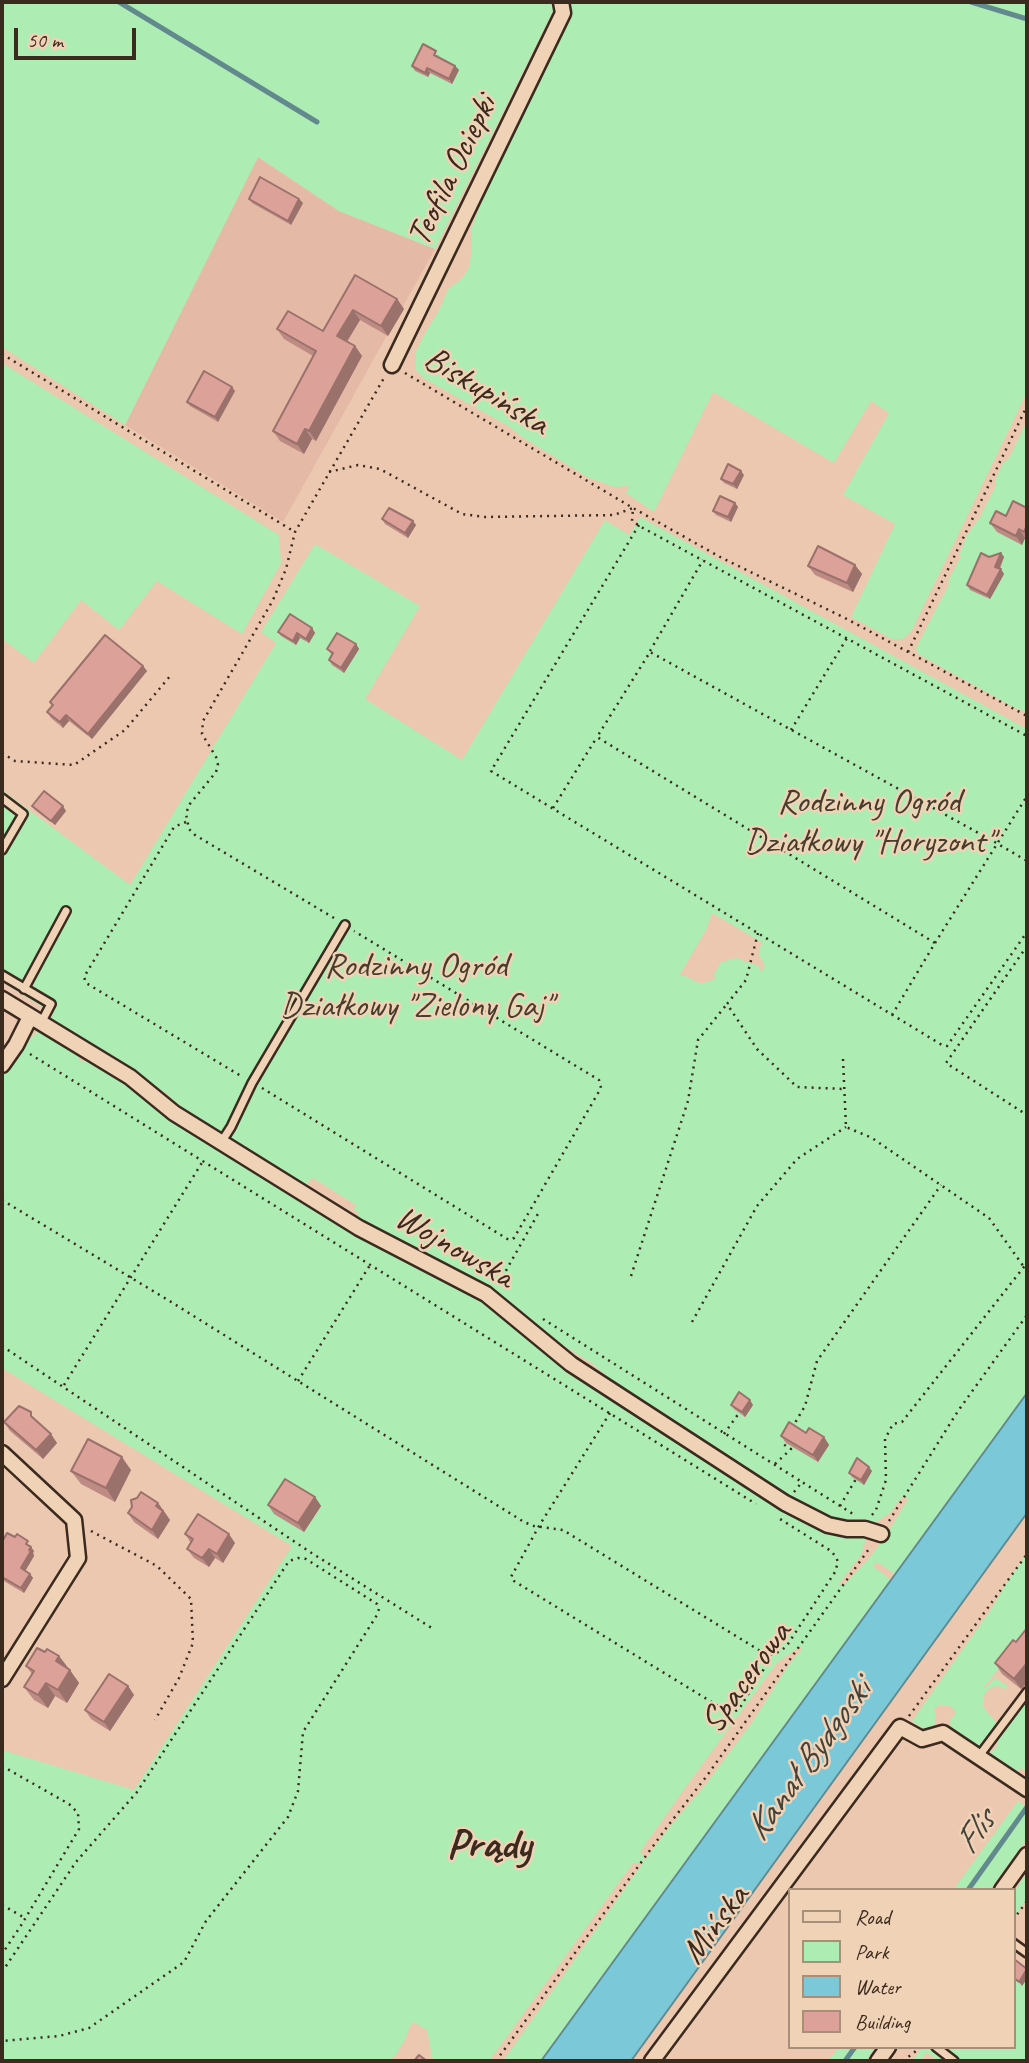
<!DOCTYPE html>
<html>
<head>
<meta charset="utf-8">
<style>
	body { margin:0 }
	#map { position:relative; width:1029px; height:2063px; overflow:hidden; background:#ecc8b0; font-family:Caveat,sans-serif }
	canvas { display:block }
	.frame { position:absolute; inset:0; border:4px solid #3b2a1e; pointer-events:none }
	.legend { position:absolute; left:788px; top:1888px; width:228px; height:161px; box-sizing:border-box; background:#f0d2b6; border:2px solid #a88f79; margin:0; padding:9px 12px; list-style:none; font-size:21px; color:#3b2a1e }
	.legend li { display:flex; align-items:center; gap:14px; height:35px }
	.legend b { width:35px; border:2px solid #a88f79 }
	.scale { position:absolute; left:14px; top:28px; width:122px; height:32px; box-sizing:border-box; border:4px solid #3b2a1e; border-top:0; padding-left:9px; font-size:21px; line-height:24px; white-space:nowrap; color:#3b2a1e; -webkit-text-stroke:5px #f0d2b6; paint-order:stroke }
</style>
</head>
<body>
<div id="map">
<canvas width="1029" height="2063"></canvas>
<div class="frame"></div>
<ul class="legend">
<li><b style="height:9px;background:#f0d2b6"></b>Road</li>
<li><b style="height:19px;background:#adecb3"></b>Park</li>
<li><b style="height:19px;background:#7bc9d8"></b>Water</li>
<li><b style="height:19px;background:#dca299"></b>Building</li>
</ul>
<div class="scale">50 m</div>
</div>
<script>
const ctx = document.querySelector('canvas').getContext('2d');
ctx.lineJoin = 'round';
function fill(path, color) {
  ctx.fillStyle = color;
  ctx.fill(path, 'evenodd');
}
function poly(rows) {
  const path = new Path2D();
  for (const r of rows) {
    path.moveTo(r[0], r[1]);
    for (let i = 2; i < r.length; i += 2) path.lineTo(r[i], r[i + 1]);
  }
  return path;
}
function strokePath(path, color, width, dash) {
  ctx.strokeStyle = color;
  ctx.lineWidth = width;
  ctx.lineCap = dash ? 'butt' : 'round';
  ctx.setLineDash(dash || []);
  ctx.stroke(path);
}
function label(font, color, halo, rows, align = 'center') {
  ctx.font = font + ' Caveat,sans-serif';
  ctx.lineWidth = 5;
  ctx.setLineDash([]);
  ctx.textBaseline = 'middle';
  ctx.strokeStyle = halo;
  ctx.fillStyle = color;
  for (const [text, x, y, turn = 0] of rows) {
    ctx.save();
    ctx.translate(x, y);
    ctx.rotate((+turn || 0) * Math.PI / 180);
    ctx.textAlign = isNaN(turn) ? turn : align;
    if (halo) ctx.strokeText(text, 0, 0);
    ctx.fillText(text, 0, 0);
    ctx.restore();
  }
}
const built = poly([
	[258,157,339,211,435,249,283,522,125,425]
]);
const green = poly([
	[2,2,550,2,554,9,435,249,339,211,258,157,125,425,2,347],
	[567,2,1027,2,1027,392,911,632,902,639,892,639,851,617,895,524,843,495,889,413,871,401,834,463,713,392,654,512,626,493,629,486,615,487,589,478,522,437,510,427,425,379,416,370,416,351,424,335,440,308,448,289,460,280,468,270,472,251,472,227,488,184,562,36,569,12],
	[2,363,279,535,281,563,242,634,157,581,119,630,81,600,34,663,2,639],
	[1027,421,1027,712,1013,707,918,654,916,648,949,584,948,581,961,556,959,555,967,535,980,517,996,485,995,480,1003,463,1009,458],
	[640,517,1027,729,1027,1393,895,1574,877,1562,873,1566,891,1580,541,2061,503,2061,643,1863,633,1863,489,2061,437,2061,432,2057,427,2030,413,2022,409,2028,406,2038,395,2056,388,2061,2,2061,2,1750,134,1790,292,1546,2,1368,2,1075,16,1053,37,1032,47,1032,61,1040,72,1049,81,1061,97,1063,130,1080,151,1106,264,1175,278,1181,308,1198,315,1198,323,1203,330,1212,330,1215,387,1249,456,1281,500,1309,577,1373,592,1384,619,1397,773,1499,832,1531,847,1534,860,1533,866,1539,861,1555,838,1585,846,1583,870,1557,885,1537,908,1499,905,1496,900,1499,891,1512,878,1521,859,1526,849,1526,831,1522,807,1510,634,1400,593,1364,537,1329,528,1320,499,1299,496,1293,491,1290,486,1290,456,1274,444,1271,438,1265,427,1262,424,1264,418,1262,415,1254,359,1223,358,1213,353,1209,356,1205,313,1178,307,1182,309,1188,239,1149,219,1133,193,1118,166,1093,140,1078,123,1063,115,1063,113,1057,104,1056,75,1034,45,1020,52,1013,2,982,2,790,130,885,276,643,261,632,315,544,420,606,365,699,462,760,605,520,629,535],
	[712,913,763,943,760,947,759,955,765,966,761,972,759,966,736,958,721,962,714,974,715,979,701,984,685,976,679,976,706,930],
	[800,1646,802,1649,788,1666,753,1721,706,1784,668,1829,644,1861,644,1856,640,1852,685,1788,777,1663],
	[1027,1554,1027,1656,1016,1647,984,1687,985,1688,995,1678,1008,1686,1005,1689,999,1686,993,1687,987,1690,984,1696,984,1708,998,1725,978,1750,951,1732,950,1721,956,1712,950,1706,944,1706,941,1704,934,1709,936,1716,935,1724,926,1731,912,1721,992,1608,1007,1582],
	[1027,1701,1027,1772,1021,1768,1015,1773,994,1759,991,1752,998,1745,996,1741],
	[1018,1801,1027,1807,1027,1839,990,1890,953,1890],
	[1027,1873,1027,1899,1013,1919,1013,1893],
	[1027,1979,1027,2061,938,2061,927,2052,920,2061,912,2061,923,2047,1013,2047,1013,1980],
	[839,2047,876,2047,866,2061,828,2061]
]);
const water = poly([
	[1027,1393,1027,1513,631,2061,541,2061,1027,1393]
]);
const stream = poly([
	[119,2,317,122],
	[971,2,1027,19],
	[968,1890,1027,1807],
	[845,2061,855,2047]
]);
const path = poly([
	[2,354,295,532],
	[405,373,633,508,722,558,845,618,1027,716],
	[329,472,358,465,380,469,462,514,485,517,614,515,633,508,632,521,643,528,1027,736],
	[639,525,491,771,942,1045,947,1046,1027,932],
	[650,651,703,560],
	[908,652,1027,406],
	[791,730,847,638],
	[2,753,15,761,74,765,125,730,171,675],
	[553,808,597,737],
	[186,822,174,827,84,977,86,983,241,1076],
	[334,918,195,835,189,829,186,814,189,805,216,772,218,765,216,757,202,734,203,721,273,600,286,569,295,532,384,378],
	[758,933,746,980,727,1004,757,1049,797,1087,844,1089],
	[935,943,1027,796],
	[1027,946,946,1063,1027,1115],
	[892,1015,935,943,597,737,650,652,993,841,1027,861],
	[30,1054,756,1504],
	[843,1059,846,1127,872,1138,989,1218,1024,1267],
	[262,1088,509,1240,514,1238,601,1088,599,1080,354,931],
	[2,1200,168,1300,524,1522,534,1526,563,1530,767,1655,775,1654,786,1647,835,1572,838,1562,836,1557,831,1551,780,1519],
	[631,1276,688,1101,698,1040,727,1004],
	[499,1283,539,1212],
	[543,1319,802,1482],
	[692,1322,757,1206,797,1159,846,1127],
	[2,1346,310,1552,435,1630],
	[298,1381,370,1265],
	[64,1385,203,1161],
	[610,1413,539,1526,511,1577,514,1581,728,1712,734,1712,739,1709,767,1664,767,1655],
	[792,1428,805,1406,817,1361,941,1185],
	[724,1434,739,1413],
	[775,1464,791,1449,783,1444,786,1440],
	[794,1492,802,1482,853,1514],
	[840,1506,856,1479],
	[872,1515,876,1510,886,1480,885,1439,893,1424,902,1422,1027,1263],
	[889,1521,958,1411,1027,1315],
	[91,1531,157,1566,191,1599,193,1643,179,1678,155,1720],
	[909,1716,1027,1554],
	[2,1766,69,1804,78,1813,79,1829,20,1927,2,1954],
	[2,1905,25,1918],
	[1013,1920,1027,1901],
	[2,1972,76,1862,137,1792,289,1561,298,1558,306,1559,377,1604,379,1609,377,1615,303,1732,298,1791,288,1817,206,1921,184,1962,89,2028,59,2036,2,2041],
	[496,2061,667,1827,706,1777,871,1546],
	[903,2061,921,2047]
]);
const lane = poly([
	[2,798,23,814,2,850],
	[2,975,51,1004,41,1023],
	[24,989,66,911],
	[222,1141,231,1127,252,1083,345,925],
	[979,1756,1027,1692],
	[1013,1943,1027,1953],
	[936,2047,954,2061]
]);
const street = poly([
	[392,365,563,13,561,2],
	[2,999,130,1077,174,1113,359,1228,486,1294,571,1364,785,1503,828,1525,847,1529,865,1529,881,1534],
	[2,1065,16,1045,30,1017],
	[2,1453,74,1520,78,1558,2,1679],
	[1002,1890,1027,1855],
	[652,2061,900,1727,922,1739,943,1733,1027,1789],
	[878,2061,888,2047]
]);
const wall = poly([
	[439,55,438,57,455,66,459,70,452,84,430,73,428,77,415,71,412,66],
	[249,199,299,199,303,203,291,225,252,203],
	[355,275,397,299,404,309,388,336,360,320,347,342,355,346,362,356,316,441,312,439,304,454,280,441,273,431,313,356,284,339,277,329,323,331],
	[235,391,218,422,190,406,187,402],
	[744,475,737,489,724,483,721,479],
	[735,503,738,507,731,522,716,515,713,511],
	[1027,508,1027,539,1025,538,1022,545,997,532,990,523],
	[382,519,416,525,408,538,385,524],
	[1001,553,1004,557,1000,569,1004,574,990,599,970,590,967,585,989,557],
	[855,565,862,574,853,592,815,575,808,566],
	[312,628,315,633,309,643,300,638,296,645,281,636,278,632],
	[356,644,359,649,344,673,332,665,329,660,332,655,327,649],
	[143,666,147,671,92,739,69,721,63,728,51,718,47,712,52,706,50,702],
	[32,806,66,811,55,825,35,810],
	[731,1405,753,1405,745,1417,734,1409],
	[37,1421,57,1443,43,1459,10,1431,4,1422],
	[806,1433,824,1437,829,1445,818,1462,786,1443,781,1436],
	[131,1470,115,1502,81,1484,71,1471],
	[872,1471,864,1485,852,1477,849,1473],
	[315,1497,321,1506,304,1532,274,1514,268,1505],
	[158,1503,170,1520,158,1539,134,1522,128,1513],
	[185,1534,235,1543,223,1563,215,1558,209,1567,194,1558,187,1549,191,1543],
	[2,1542,31,1545,30,1547,34,1551,33,1553,34,1556,25,1571,30,1574,33,1578,24,1593,2,1580],
	[1027,1628,1027,1683,1021,1689,1002,1674,995,1663,1016,1642],
	[45,1652,59,1656,79,1683,67,1703,55,1696,48,1708,34,1700,24,1687,32,1674,26,1666],
	[128,1686,134,1695,110,1731,91,1719,85,1710]
]);
const shadedWall = poly([
	[455,66,459,70,452,84,449,79],
	[427,68,430,73,428,77,425,73],
	[299,199,303,203,291,225,288,221],
	[397,299,404,309,388,336,381,326],
	[353,310,360,320,344,346,337,336],
	[355,346,362,356,316,441,309,431],
	[232,387,235,391,218,422,215,417],
	[305,429,312,439,304,454,297,444],
	[741,471,744,475,737,489,733,484],
	[735,503,738,507,731,522,728,517],
	[413,521,416,525,408,538,405,533],
	[1027,525,1027,537,1024,532],
	[1019,529,1025,538,1022,545,1016,536],
	[1001,553,1004,557,998,571,995,567],
	[855,565,862,574,853,592,847,583],
	[1001,569,1004,574,990,599,987,595],
	[312,628,315,633,309,643,306,639],
	[297,633,300,638,296,645,293,641],
	[356,644,359,649,344,673,341,668],
	[143,666,147,671,92,739,88,734],
	[66,715,69,721,63,728,60,722],
	[63,806,66,811,55,825,51,821],
	[750,1400,753,1405,745,1417,742,1412],
	[51,1434,57,1443,43,1459,36,1450],
	[824,1437,829,1445,818,1462,813,1455],
	[122,1457,131,1470,115,1502,106,1488],
	[869,1467,872,1471,864,1485,861,1480],
	[315,1497,321,1506,304,1532,298,1523],
	[158,1503,170,1520,158,1539,152,1530,156,1506],
	[229,1534,235,1543,223,1563,217,1554],
	[31,1547,34,1551,33,1553,34,1556,24,1573,21,1568],
	[209,1549,215,1558,209,1567,202,1558],
	[30,1574,33,1578,24,1593,21,1588],
	[59,1656,69,1669,56,1661],
	[1027,1663,1027,1683,1021,1689,1014,1679],
	[70,1670,79,1683,67,1703,58,1690],
	[46,1683,55,1696,48,1708,38,1695],
	[128,1686,134,1695,110,1731,104,1722],
	[1027,1970,1027,1979,1022,1986,1019,1982]
]);
const building = poly([
	[423,44,436,51,434,55,455,66,449,79,427,68,425,73,412,66,423,44],
	[260,177,299,199,288,221,249,199,260,177],
	[355,275,397,299,381,326,353,310,337,336,355,346,309,431,305,429,297,444,273,431,316,351,277,329,288,311,323,331,355,275],
	[204,371,232,387,215,417,187,402,204,371],
	[728,464,741,471,733,484,721,479,728,464],
	[720,496,735,503,728,517,713,511,720,496],
	[1013,501,1027,508,1027,525,1024,532,1019,529,1016,536,990,523,996,511,1006,516,1013,501],
	[389,508,413,521,405,533,382,519,389,508],
	[818,546,855,565,847,583,808,566,818,546],
	[981,553,989,557,1001,553,995,567,1001,569,987,595,967,585,981,553],
	[290,614,312,628,306,639,297,633,293,641,278,632,290,614],
	[337,633,356,644,341,668,329,660,333,653,327,649,337,633],
	[105,635,143,666,88,734,66,715,60,722,47,712,53,705,50,702,105,635],
	[44,791,63,806,51,821,32,806,44,791],
	[739,1392,750,1400,742,1412,731,1405,739,1392],
	[19,1406,31,1412,31,1416,51,1434,36,1450,4,1422,19,1406],
	[789,1422,806,1433,809,1428,824,1437,813,1455,781,1436,789,1422],
	[88,1439,122,1457,106,1488,71,1471,88,1439],
	[857,1458,869,1467,861,1480,849,1473,857,1458],
	[285,1479,315,1497,298,1523,268,1505,285,1479],
	[141,1492,158,1503,156,1506,163,1511,152,1530,128,1513,132,1507,131,1500,137,1498,141,1492],
	[198,1514,229,1534,217,1554,209,1549,202,1558,187,1549,193,1539,185,1534,198,1514],
	[7,1533,15,1537,17,1534,28,1541,26,1544,31,1547,29,1550,31,1551,21,1568,30,1574,21,1588,2,1577,2,1542,7,1533],
	[1027,1628,1027,1663,1014,1679,995,1663,1013,1640,1016,1642,1027,1628],
	[37,1648,45,1652,47,1649,59,1656,56,1661,70,1670,58,1690,46,1683,38,1695,24,1687,34,1671,26,1666,37,1648],
	[109,1674,128,1686,104,1722,85,1710,109,1674],
	[1014,1959,1027,1969,1019,1982,1013,1977,1014,1959],
	[419,2055,427,2061,414,2061,419,2055]
]);
const streetNames = [
	["Teofila Ociepki",453,171,-64],
	["Biskupińska",486,392,31],
	["Wojnowska",454,1248,30],
	["Spacerowa",747,1678,-54],
	["Mińska",716,1925,-53]
];
const parkNames = [
	["Rodzinny Ogród",869,803],
	["Działkowy \"Horyzont\"",869,843],
	["Rodzinny Ogród",416,967],
	["Działkowy \"Zielony Gaj\"",416,1007]
];
const waterNames = [
	["Kanał Bydgoski",809,1761,-54],
	["Flis",976,1833,-55]
];
const districtNames = [
	["Prądy",489,1846]
];
fill(built, '#e4baa6');
fill(green, '#adecb3');
fill(water, '#7bc9d8');
strokePath(water, '#61898e', 2);
strokePath(stream, '#61898e', 5);
strokePath(lane, '#3b2a1e', 12);
strokePath(street, '#3b2a1e', 19);
strokePath(path, '#3b2a1e', 2.5, [2, 5]);
strokePath(lane, '#f0d2b6', 7);
strokePath(street, '#f0d2b6', 14);
fill(wall, '#bd8b84');
fill(shadedWall, '#9a716b');
fill(building, '#dca299');
strokePath(building, '#9a716b', 2);
label('35px', '#3b2a1e', '#f0d2b6', streetNames);
label('35px', '#463d2d', '#f0d2b6', parkNames);
label('italic 37px', '#45423a', '#f0d2b6', waterNames);
label('bold 42px', '#3b2a1e', '#f0d2b6', districtNames);
</script>
</body>
</html>
